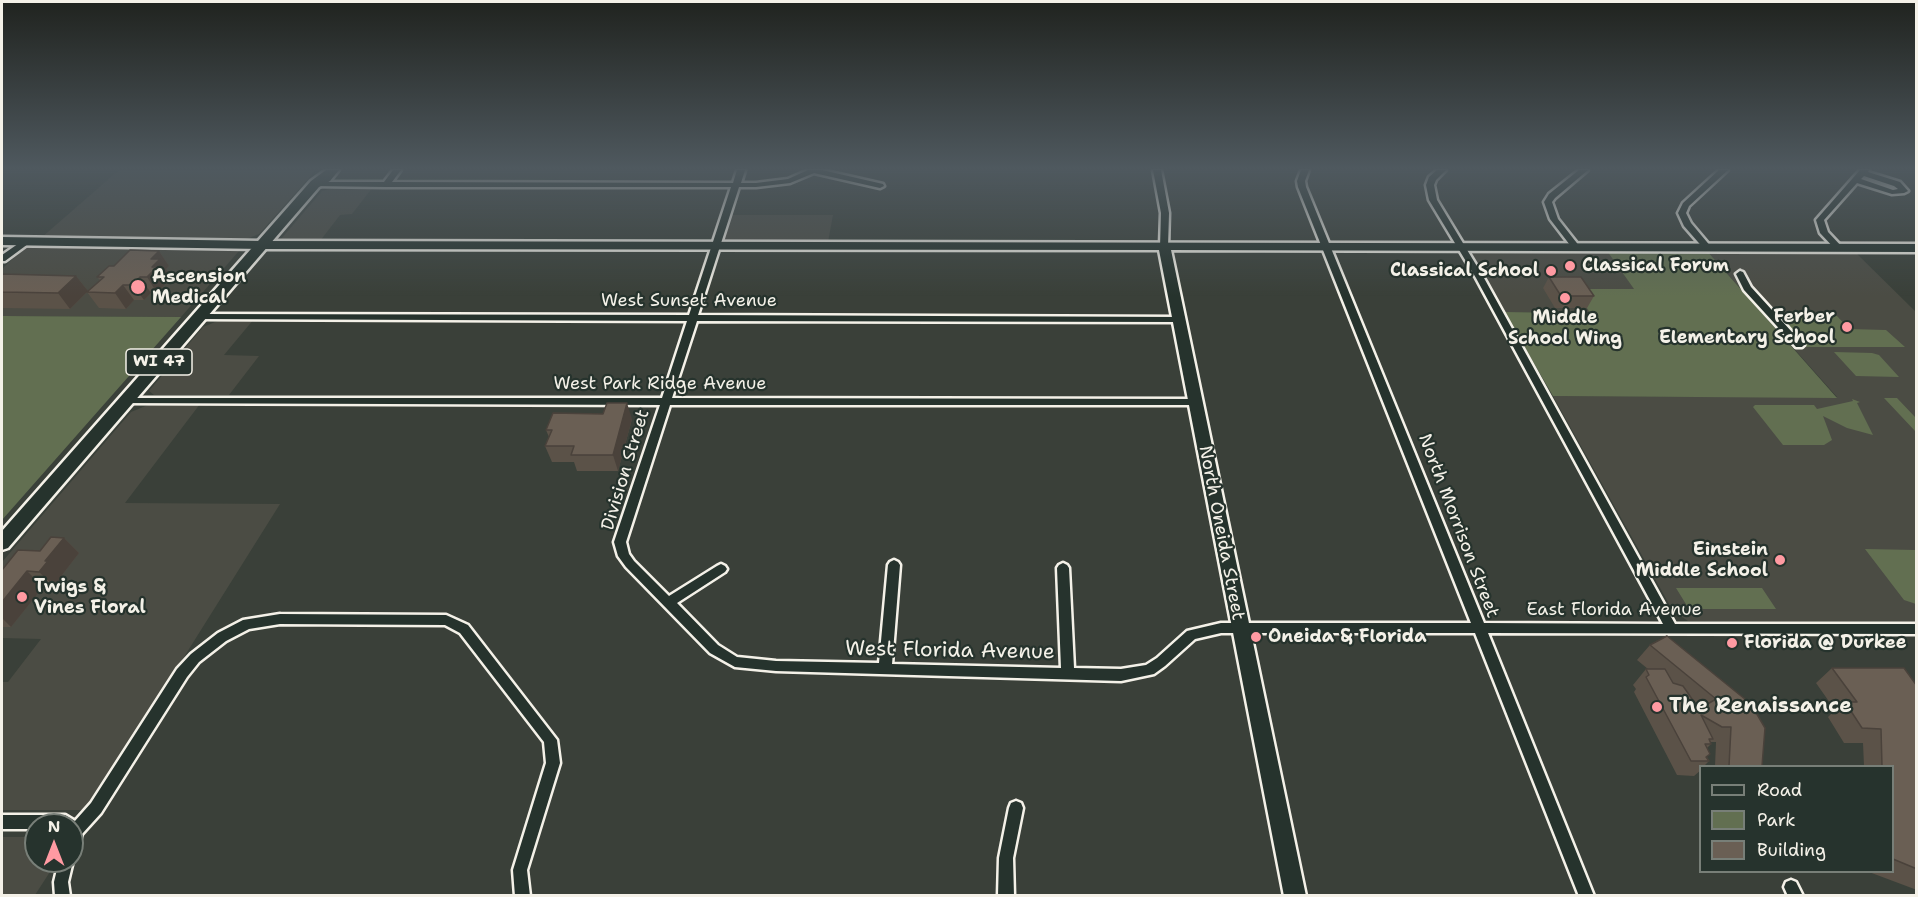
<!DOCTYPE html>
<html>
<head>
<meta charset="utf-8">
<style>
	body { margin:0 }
	#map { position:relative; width:1918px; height:897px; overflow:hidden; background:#3a4039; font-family:"Shantell Sans",sans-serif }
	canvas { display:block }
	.frame { position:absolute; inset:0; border:3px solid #f4f1e8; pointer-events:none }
	.legend { position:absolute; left:1699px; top:765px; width:195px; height:108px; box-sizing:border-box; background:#26332d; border:2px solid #787f78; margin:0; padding:8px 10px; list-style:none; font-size:18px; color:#f4f1e8 }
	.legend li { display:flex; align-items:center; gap:12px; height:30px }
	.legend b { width:30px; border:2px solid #787f78 }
	.north { position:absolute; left:24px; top:813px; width:60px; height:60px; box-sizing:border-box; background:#26332d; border:2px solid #787f78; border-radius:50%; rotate:0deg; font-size:16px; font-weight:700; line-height:24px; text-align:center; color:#f4f1e8 }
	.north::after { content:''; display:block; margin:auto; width:21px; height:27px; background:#ff9aa2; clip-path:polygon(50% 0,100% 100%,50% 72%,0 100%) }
</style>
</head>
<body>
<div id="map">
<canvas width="1918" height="897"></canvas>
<div class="frame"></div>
<ul class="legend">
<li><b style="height:8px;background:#26332d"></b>Road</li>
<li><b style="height:16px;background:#626f51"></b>Park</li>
<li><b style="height:16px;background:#6a5f54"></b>Building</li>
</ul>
<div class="north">N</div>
</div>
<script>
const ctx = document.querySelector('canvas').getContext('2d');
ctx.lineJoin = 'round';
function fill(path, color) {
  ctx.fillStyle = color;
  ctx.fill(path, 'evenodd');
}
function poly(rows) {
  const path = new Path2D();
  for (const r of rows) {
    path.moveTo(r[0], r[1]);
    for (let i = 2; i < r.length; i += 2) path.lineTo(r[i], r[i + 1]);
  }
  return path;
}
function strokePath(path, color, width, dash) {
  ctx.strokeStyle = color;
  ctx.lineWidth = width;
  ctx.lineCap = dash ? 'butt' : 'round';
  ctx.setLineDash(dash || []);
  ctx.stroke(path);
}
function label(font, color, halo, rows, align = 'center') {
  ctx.font = font + ' "Shantell Sans",sans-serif';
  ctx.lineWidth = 4.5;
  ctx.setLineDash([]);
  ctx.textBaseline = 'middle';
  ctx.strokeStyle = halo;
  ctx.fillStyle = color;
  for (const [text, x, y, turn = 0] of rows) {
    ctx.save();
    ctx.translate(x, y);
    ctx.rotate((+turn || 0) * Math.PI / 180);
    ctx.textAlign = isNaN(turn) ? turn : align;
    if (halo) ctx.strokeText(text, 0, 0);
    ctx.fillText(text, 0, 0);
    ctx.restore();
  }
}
const built = poly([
	[119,170,316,170,259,234,244,240,41,238],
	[373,187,352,214,340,215,320,241,281,239,322,191,333,188],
	[730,215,833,215,828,242,723,242],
	[26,246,234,250,239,251,181,317,2,316,2,269],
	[1475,251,1607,251,1651,312,1504,312,1471,254],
	[1707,251,1855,252,1916,312,1916,622,1688,621,1673,611,1553,396,1837,397],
	[254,319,224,355,259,356,229,395,154,395,149,391,203,327,220,320],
	[200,404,125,503,280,504,88,810,2,810,2,682,8,682,41,639,2,638,2,562,131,412,148,405],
	[2,837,36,837,36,861,57,861,35,895,2,895]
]);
const green = poly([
	[1607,251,1707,251,1837,398,1553,396,1504,312,1590,313,1575,289,1634,289],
	[2,316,181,317,2,520],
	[1837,316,1849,329,1886,330,1905,347,1799,347,1771,317],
	[1834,352,1872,353,1879,355,1899,377,1856,376],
	[1884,398,1897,398,1915,417,1916,415,1916,432],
	[1852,399,1860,402,1857,403,1873,435,1847,428,1823,416,1832,440,1824,445,1783,445,1753,407,1755,405,1814,405,1817,409,1853,401],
	[1865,549,1916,550,1916,604,1904,600],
	[1676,588,1762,588,1776,609,1689,609]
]);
const stream = poly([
	[743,182,747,170]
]);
const street = poly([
	[393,170,401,170,392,182,733,183,737,170,745,170,741,183,756,183,788,179,808,170,822,170,883,184,884,186,880,188,814,173,790,183,756,187,739,187,698,315,1181,317,1183,319,1181,321,1178,322,697,321,672,398,1195,399,1200,402,1195,405,670,405,626,542,629,554,634,561,669,596,717,566,721,564,725,566,727,569,725,572,677,603,718,645,737,657,776,661,879,663,888,565,890,562,894,560,898,562,900,565,892,664,1061,668,1057,568,1059,565,1063,563,1067,565,1069,568,1074,668,1121,669,1146,665,1157,658,1187,631,1221,623,1471,623,1298,187,1297,181,1301,170,1309,170,1305,181,1306,187,1484,623,1663,624,1476,278,1429,200,1426,185,1429,177,1437,170,1446,170,1436,180,1434,185,1437,200,1484,278,1675,624,1916,624,1916,634,1488,633,1594,896,1579,896,1475,633,1221,633,1195,639,1165,666,1154,674,1121,681,776,671,735,667,710,653,626,567,618,556,614,542,660,405,120,403,119,401,124,398,662,398,687,321,196,319,194,317,199,314,689,315,731,187,386,187,315,186,311,184,315,182,384,182,393,170],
	[1153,170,1161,170,1169,213,1168,247,1164,250,1160,247,1161,213,1153,170],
	[1579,170,1588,170,1555,198,1552,202,1558,219,1580,247,1576,250,1573,249,1550,219,1544,202,1549,194,1579,170],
	[1719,170,1728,170,1689,206,1686,213,1691,223,1712,248,1708,251,1705,250,1684,226,1678,213,1683,203,1719,170],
	[1860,170,1869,170,1868,172,1900,182,1908,191,1904,193,1892,194,1857,183,1824,220,1828,232,1843,248,1842,250,1836,250,1820,233,1816,220,1860,170],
	[1864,176,1894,186,1898,189,1893,190,1861,179,1864,176],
	[25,239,29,242,28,244,5,261,2,261,2,255,25,239],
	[1740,271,1743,272,1751,287,1802,343,1804,345,1802,347,1796,347,1744,290,1736,274,1740,271],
	[280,614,446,615,468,625,557,740,560,763,527,870,530,896,515,896,513,870,546,763,544,742,460,633,445,625,280,624,249,629,226,641,199,662,187,677,101,813,82,834,77,851,72,853,72,825,36,825,36,829,2,829,2,815,65,815,75,821,91,803,177,669,191,654,218,633,243,620,280,614],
	[1016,801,1021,803,1023,808,1013,858,1014,896,998,896,999,858,1009,808,1011,803,1016,801],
	[72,858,73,861,68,882,70,896,55,896,54,882,59,861,72,861,72,858],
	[1791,880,1796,882,1803,896,1788,896,1784,887,1786,882,1791,880]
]);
const secondary = poly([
	[2,237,262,241,1916,244,1916,252,1171,250,1306,896,1284,896,1159,250,262,249,2,245,2,237]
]);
const primary = poly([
	[326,170,339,170,330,181,319,187,8,548,2,550,2,531,311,181,326,170]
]);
const wall = poly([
	[159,251,169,266,166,269,170,274,165,279,167,282,157,293,151,293,144,300,134,300,126,309,99,308,87,292,100,280,97,277],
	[2,274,76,276,88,291,70,309,2,308],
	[1549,277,1594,296,1587,308,1555,308,1543,288],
	[632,419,618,471,577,471,574,462,552,462,545,446,549,437,546,430],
	[64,538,79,553,62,575,63,577,55,587,43,587,11,627,2,627,2,570],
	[1650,645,1751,704,1762,766,1715,766,1716,742,1711,742,1711,744,1707,748,1707,757,1709,761,1704,766,1701,766,1701,770,1694,776,1677,775,1634,692,1636,689,1633,685,1646,669,1648,669,1637,660],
	[1832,668,1917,686,1917,890,1869,872,1893,872,1893,766,1864,766,1863,743,1844,743,1828,717,1835,710,1816,683]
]);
const shadedWall = poly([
	[159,251,169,266,166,269,170,274,165,279,167,282,157,293,147,277,152,267,151,259],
	[76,276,88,291,70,309,58,293],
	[140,277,151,293,144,300,133,285],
	[123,285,134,300,126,309,115,293],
	[627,403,632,419,618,471,613,455],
	[64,538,79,553,62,575,63,577,55,587,39,572,45,561],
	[27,571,43,587,11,627,2,618,2,602]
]);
const building = poly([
	[130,250,159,251,151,259,160,259,152,267,157,267,147,277,140,277,133,285,123,285,115,293,87,292,104,277,97,277,109,266,114,266,130,250],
	[2,274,76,276,58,293,2,292,2,274],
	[1549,277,1581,277,1594,296,1561,296,1549,277],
	[607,403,627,403,613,455,571,455,574,446,545,446,552,430,546,430,553,413,603,414,607,403],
	[51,537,64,538,45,561,48,561,39,572,27,571,2,602,2,570,18,550,40,551,51,537],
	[1667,636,1751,704,1765,728,1762,766,1729,766,1731,727,1722,727,1701,715,1713,739,1709,739,1711,744,1705,744,1710,754,1706,757,1709,761,1691,761,1646,677,1649,675,1646,669,1665,669,1673,683,1683,686,1699,709,1716,699,1650,645,1667,636],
	[1832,668,1904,668,1917,686,1917,869,1893,859,1893,766,1882,766,1881,729,1862,728,1845,702,1857,702,1832,668]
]);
const markers = [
	[1570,266,6,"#ff9aa2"],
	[1551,271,6,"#ff9aa2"],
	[138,287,8,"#ff9aa2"],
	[1565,298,6,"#ff9aa2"],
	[1847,327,6,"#ff9aa2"],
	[1780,560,6,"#ff9aa2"],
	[22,597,6,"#ff9aa2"],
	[1256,637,6,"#ff9aa2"],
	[1732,643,6,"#ff9aa2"],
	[1657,707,6,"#ff9aa2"]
];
const shields = [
	[159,362,66]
];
const shieldNames = [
	["WI 47",159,362]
];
const poiNames = [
	["Classical Forum",1582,266],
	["Classical School",1539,271,"right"],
	["Ascension",152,277],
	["Medical",152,298],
	["Ferber",1835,317,"right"],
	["Elementary School",1835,338,"right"],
	["Middle",1565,318,"center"],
	["School Wing",1565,339,"center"],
	["Einstein",1768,550,"right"],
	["Middle School",1768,571,"right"],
	["Twigs &",34,587],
	["Vines Floral",34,608],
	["Oneida & Florida",1268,637],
	["Florida @ Durkee",1744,643]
];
const streetNames = [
	["West Sunset Avenue",689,301],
	["West Park Ridge Avenue",660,384],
	["Division Street",626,470,-73],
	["North Morrison Street",1458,526,69],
	["North Oneida Street",1221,533,79],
	["East Florida Avenue",1614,610]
];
const nearStreetnames = [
	["West Florida Avenue",950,651,1]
];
const nearPoinames = [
	["The Renaissance",1669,707]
];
fill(built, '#4b4c44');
fill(green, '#626f51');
strokePath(stream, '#8fa2a1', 2);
strokePath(street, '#f4f1e8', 5);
strokePath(secondary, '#f4f1e8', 5);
strokePath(primary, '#f4f1e8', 5);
fill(street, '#26332d');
fill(secondary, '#26332d');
fill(primary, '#26332d');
fill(wall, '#5b5248');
fill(shadedWall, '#4a423b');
fill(building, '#6a5f54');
strokePath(building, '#4a423b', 1.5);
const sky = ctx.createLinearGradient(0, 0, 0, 296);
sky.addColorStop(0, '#20231f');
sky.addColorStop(0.57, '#4f595f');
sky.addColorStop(1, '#4f595f00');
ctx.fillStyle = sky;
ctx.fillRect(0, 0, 1918, 296);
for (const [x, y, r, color] of markers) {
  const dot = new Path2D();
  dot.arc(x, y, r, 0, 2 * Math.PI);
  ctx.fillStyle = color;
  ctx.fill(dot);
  strokePath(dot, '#26332d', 2);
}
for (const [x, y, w] of shields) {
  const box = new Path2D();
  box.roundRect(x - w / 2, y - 13, w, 26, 4.5);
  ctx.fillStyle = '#26332d';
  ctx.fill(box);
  strokePath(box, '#f4f1e8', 1.5);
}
label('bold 16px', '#f4f1e8', null, shieldNames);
label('bold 18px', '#f4f1e8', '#26332d', poiNames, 'left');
label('18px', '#f4f1e8', '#26332d', streetNames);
label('21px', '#f4f1e8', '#26332d', nearStreetnames);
label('bold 21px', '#f4f1e8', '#26332d', nearPoinames, 'left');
</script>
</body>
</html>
